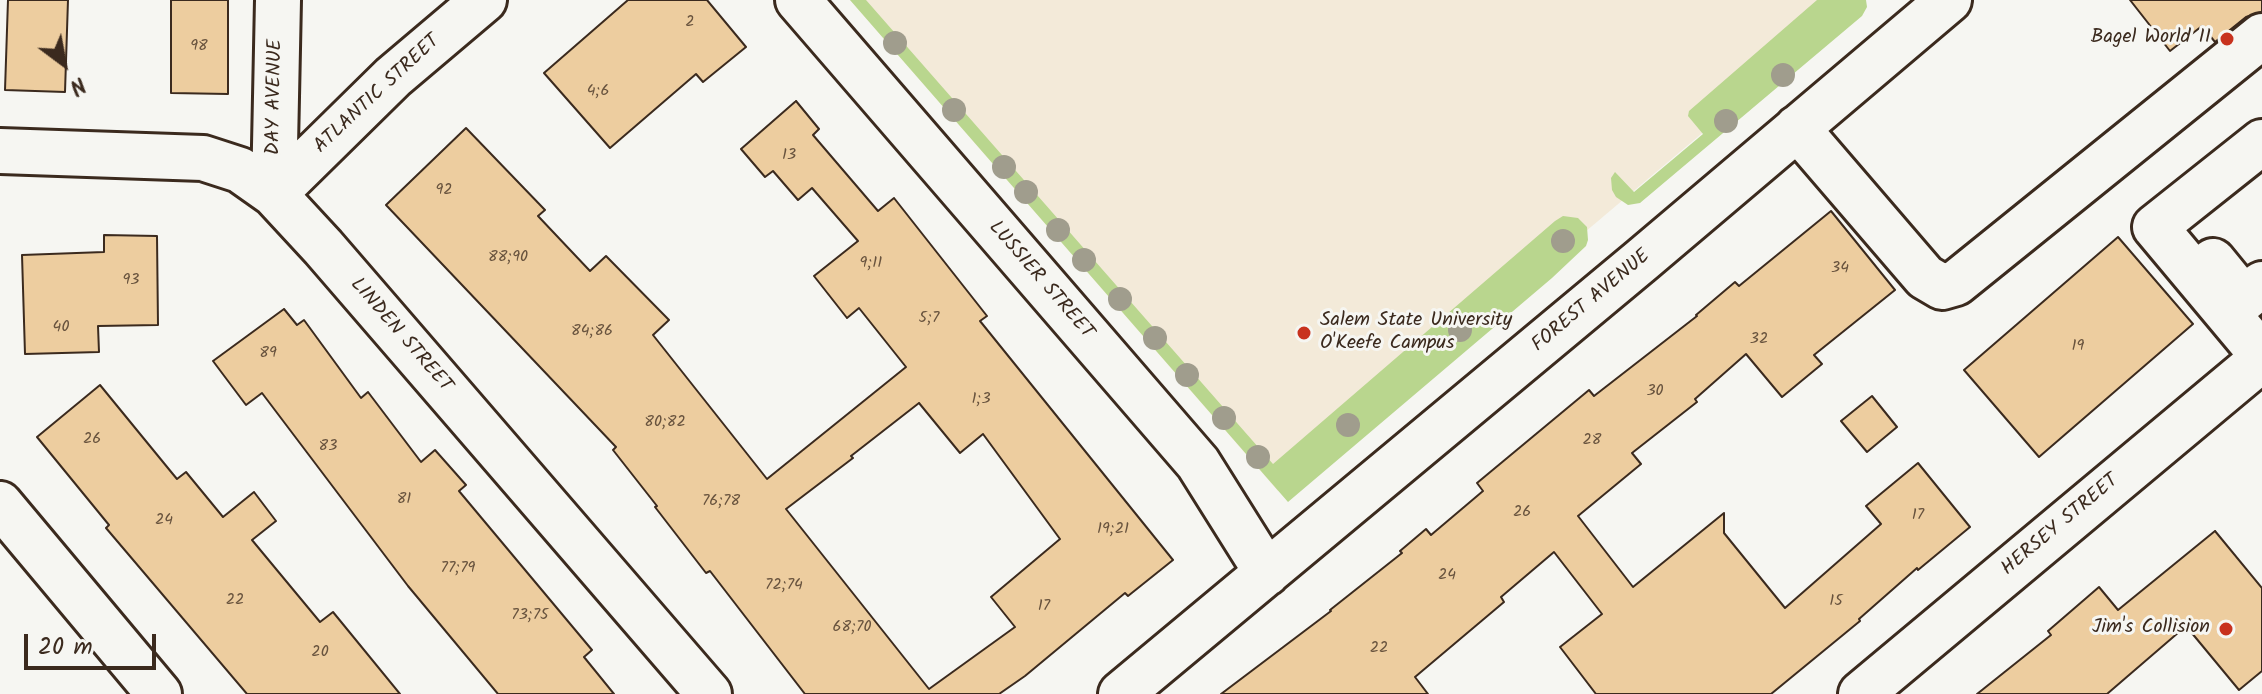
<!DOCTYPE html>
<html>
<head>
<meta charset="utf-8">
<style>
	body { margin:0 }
	#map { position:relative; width:2262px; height:694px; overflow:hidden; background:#f6f6f2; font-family:Kalam,sans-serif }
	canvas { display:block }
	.north { position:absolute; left:24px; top:24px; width:80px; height:80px; -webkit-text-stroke:6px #f6f6f2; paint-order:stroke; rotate:148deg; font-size:22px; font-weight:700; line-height:32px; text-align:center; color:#3b2a1e }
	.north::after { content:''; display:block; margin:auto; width:28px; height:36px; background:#3b2a1e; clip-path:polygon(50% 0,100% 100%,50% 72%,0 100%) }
	.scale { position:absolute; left:24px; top:634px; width:132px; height:36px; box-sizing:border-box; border:4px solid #3b2a1e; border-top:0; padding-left:10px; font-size:24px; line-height:28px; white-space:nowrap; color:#3b2a1e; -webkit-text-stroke:6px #f6f6f2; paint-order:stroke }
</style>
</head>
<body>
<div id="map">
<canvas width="2262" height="694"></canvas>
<div class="north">N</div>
<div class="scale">20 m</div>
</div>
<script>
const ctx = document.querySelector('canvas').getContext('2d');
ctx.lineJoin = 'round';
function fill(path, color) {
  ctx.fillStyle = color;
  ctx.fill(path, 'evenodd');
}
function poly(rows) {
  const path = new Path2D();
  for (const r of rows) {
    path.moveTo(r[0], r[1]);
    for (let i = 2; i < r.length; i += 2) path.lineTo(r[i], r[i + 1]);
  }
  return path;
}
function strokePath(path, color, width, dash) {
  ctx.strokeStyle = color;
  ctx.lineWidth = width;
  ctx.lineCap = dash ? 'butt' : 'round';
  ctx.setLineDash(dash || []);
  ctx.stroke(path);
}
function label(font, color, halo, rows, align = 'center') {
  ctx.font = font + ' Kalam,sans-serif';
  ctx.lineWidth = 6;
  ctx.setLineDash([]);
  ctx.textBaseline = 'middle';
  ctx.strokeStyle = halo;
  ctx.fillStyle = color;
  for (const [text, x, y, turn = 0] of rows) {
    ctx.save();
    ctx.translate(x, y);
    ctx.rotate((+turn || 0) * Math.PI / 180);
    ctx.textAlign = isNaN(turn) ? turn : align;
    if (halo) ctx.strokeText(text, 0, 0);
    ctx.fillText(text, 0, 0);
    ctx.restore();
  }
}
const built = poly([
	[850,0,1860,0,1278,491]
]);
const green = poly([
	[850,0,866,0,1273,464,1555,221,1563,216,1578,218,1587,227,1588,240,1586,246,1552,278,1288,502],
	[1817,0,1866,0,1867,7,1862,16,1640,203,1628,205,1616,197,1612,190,1611,178,1615,172,1634,192,1703,134,1688,116,1689,111]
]);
const building = poly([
	[8,0,68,0,65,92,5,90,8,0],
	[171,0,228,0,228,94,171,93,171,0],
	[628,0,707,0,746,47,703,82,696,74,610,148,544,73,628,0],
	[2130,0,2262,0,2262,12,2246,17,2215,42,2202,26,2170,51,2130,0],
	[796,101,819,129,813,135,878,211,894,198,987,316,980,321,1173,560,1128,596,1125,593,1025,676,999,694,805,694,710,571,706,573,655,507,657,506,613,450,616,447,386,205,466,128,545,210,538,216,590,271,606,256,669,320,653,335,767,479,906,367,859,308,847,318,814,276,858,241,812,188,798,200,773,171,765,177,741,149,796,101],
	[919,403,960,453,983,434,1060,539,991,597,1015,627,929,689,786,509,853,458,851,456,919,403],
	[1831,211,1895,290,1814,355,1822,364,1782,397,1746,354,1695,399,1697,402,1632,453,1641,464,1578,516,1633,587,1724,513,1724,533,1785,608,1881,524,1866,506,1918,463,1970,527,1918,570,1917,568,1859,619,1860,621,1771,694,1596,694,1560,647,1602,614,1554,552,1501,597,1504,602,1415,677,1428,694,1221,694,1331,611,1330,610,1402,553,1400,551,1426,529,1431,535,1483,491,1477,483,1589,390,1594,396,1697,316,1696,315,1735,282,1739,286,1831,211],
	[104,235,157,236,158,325,98,326,99,352,25,354,22,255,104,252,104,235],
	[2118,237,2193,324,2039,457,1964,370,2118,237],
	[284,309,297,325,304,320,361,398,368,392,421,462,435,450,466,485,459,491,592,650,584,657,614,694,498,694,408,586,262,393,246,405,213,361,284,309],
	[100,385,172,473,177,479,186,472,223,517,254,492,276,521,252,540,320,622,333,612,400,694,247,694,106,528,109,525,37,437,100,385],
	[1872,396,1897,427,1867,452,1841,421,1872,396],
	[2215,531,2262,588,2262,671,2239,690,2186,626,2107,694,1977,694,2051,635,2048,631,2099,587,2118,610,2215,531]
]);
const minor = poly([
	[798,0,1198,463,1267,573],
	[1797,128,1925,277,1942,287,1956,283,2262,36],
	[2262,142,2155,227,2262,355],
	[0,151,203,158,240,170,274,194,323,247,709,694],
	[274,194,393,77,484,0],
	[274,194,278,0],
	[2213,261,2244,299,2262,284],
	[0,504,159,694],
	[1121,694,1642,260,1949,0],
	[1861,694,2262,359]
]);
const trees = [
	[895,43],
	[1783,75],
	[954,110],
	[1726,121],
	[1004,167],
	[1026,192],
	[1058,230],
	[1563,241],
	[1084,260],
	[1120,299],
	[1460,330],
	[1155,338],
	[1187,375],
	[1224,418],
	[1348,425],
	[1258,457]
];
const markers = [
	[2227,39,8,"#c8321e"],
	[1304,333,8,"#c8321e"],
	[2226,629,8,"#c8321e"]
];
const numberNames = [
	["2",690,23],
	["98",199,47],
	["4;6",598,92],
	["13",789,156],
	["92",444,191],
	["88;90",508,258],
	["9;11",871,264],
	["34",1840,269],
	["93",131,281],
	["5;7",929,319],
	["40",61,328],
	["84;86",592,332],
	["32",1759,340],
	["19",2078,347],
	["89",268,354],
	["30",1655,392],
	["1;3",981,400],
	["80;82",665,423],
	["26",92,440],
	["28",1592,441],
	["83",328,447],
	["81",404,500],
	["76;78",721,502],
	["26",1522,513],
	["17",1918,516],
	["24",164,521],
	["19;21",1113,530],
	["77;79",458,569],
	["24",1447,576],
	["72;74",784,586],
	["22",235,601],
	["15",1836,602],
	["17",1044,607],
	["73;75",530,616],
	["68;70",852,628],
	["22",1379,649],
	["20",320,653]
];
const poiNames = [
	["Bagel World II",2211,39],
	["Salem State University",1320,322,"left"],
	["O'Keefe Campus",1320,345,"left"],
	["Jim's Collision",2210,629]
];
const streetNames = [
	["ATLANTIC STREET",378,95,-43],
	["DAY AVENUE",276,97,-89],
	["LUSSIER STREET",1040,281,49],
	["FOREST AVENUE",1592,302,-40],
	["LINDEN STREET",400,336,49],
	["HERSEY STREET",2061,526,-40]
];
fill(built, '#f3ead9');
fill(green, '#b9d68e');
fill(building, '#edcd9f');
strokePath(building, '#3b2a1e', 2);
strokePath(minor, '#3b2a1e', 50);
strokePath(minor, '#f6f6f2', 44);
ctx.fillStyle = '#a09d8d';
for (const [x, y] of trees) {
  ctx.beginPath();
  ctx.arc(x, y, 12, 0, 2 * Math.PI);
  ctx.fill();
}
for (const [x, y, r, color] of markers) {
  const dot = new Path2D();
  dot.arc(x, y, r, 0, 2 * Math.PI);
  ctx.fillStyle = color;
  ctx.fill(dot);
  strokePath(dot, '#f6f6f2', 3);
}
label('16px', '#68533e', null, numberNames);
label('20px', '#3b2a1e', '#f6f6f2', poiNames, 'right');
label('20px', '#3b2a1e', '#f6f6f2', streetNames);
</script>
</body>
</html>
